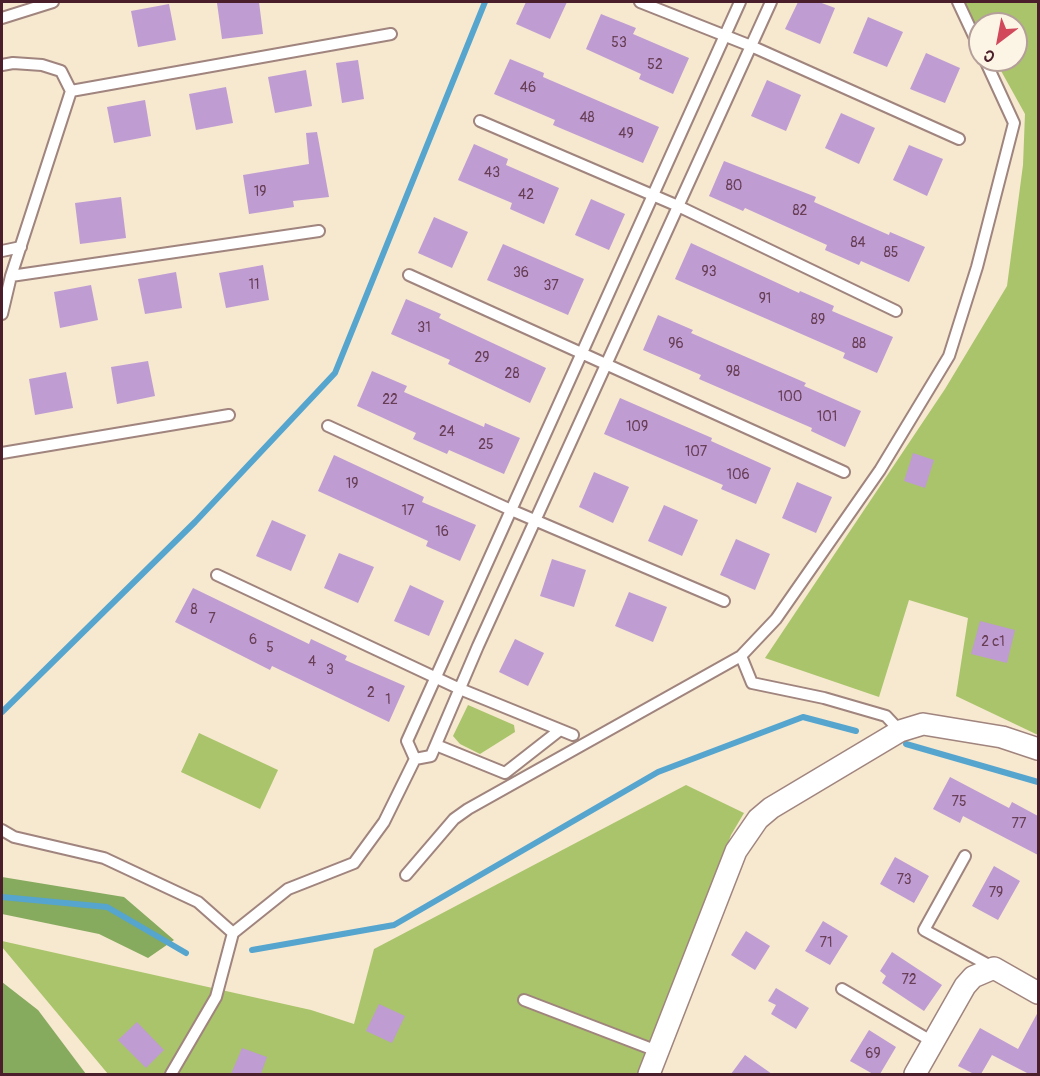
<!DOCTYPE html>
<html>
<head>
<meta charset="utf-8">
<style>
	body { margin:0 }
	#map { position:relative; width:1040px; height:1076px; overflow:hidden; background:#f7e8d0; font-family:Pangolin,sans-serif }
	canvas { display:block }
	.frame { position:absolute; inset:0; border:3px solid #4a1f2b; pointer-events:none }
	.north { position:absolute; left:968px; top:12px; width:60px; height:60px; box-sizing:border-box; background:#fcf5e5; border:2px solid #b59f9b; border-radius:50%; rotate:212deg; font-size:16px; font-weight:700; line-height:24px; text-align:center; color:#4a1f2b }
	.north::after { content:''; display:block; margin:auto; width:21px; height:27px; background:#d1495b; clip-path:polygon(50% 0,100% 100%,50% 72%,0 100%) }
</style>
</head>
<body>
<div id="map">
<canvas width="1040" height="1076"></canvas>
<div class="frame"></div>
<div class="north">С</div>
</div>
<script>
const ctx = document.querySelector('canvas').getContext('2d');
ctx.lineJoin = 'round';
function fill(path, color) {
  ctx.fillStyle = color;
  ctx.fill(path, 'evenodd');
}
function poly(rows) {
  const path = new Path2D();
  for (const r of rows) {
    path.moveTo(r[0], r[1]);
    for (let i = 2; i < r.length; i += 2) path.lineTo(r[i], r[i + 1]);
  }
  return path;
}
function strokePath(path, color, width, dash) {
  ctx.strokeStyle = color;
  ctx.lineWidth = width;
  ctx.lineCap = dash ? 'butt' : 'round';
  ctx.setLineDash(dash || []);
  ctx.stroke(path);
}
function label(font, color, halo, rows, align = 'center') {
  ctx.font = font + ' Pangolin,sans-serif';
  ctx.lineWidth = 4.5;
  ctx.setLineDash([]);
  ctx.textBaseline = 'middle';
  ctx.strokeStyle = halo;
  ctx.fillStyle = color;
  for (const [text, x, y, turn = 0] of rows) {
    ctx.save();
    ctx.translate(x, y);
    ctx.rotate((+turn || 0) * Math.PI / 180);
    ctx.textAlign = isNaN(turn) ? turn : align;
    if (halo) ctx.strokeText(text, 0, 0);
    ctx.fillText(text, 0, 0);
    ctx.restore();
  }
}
const green = poly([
	[963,2,1038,2,1038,735,956,696,968,618,909,600,879,697,765,658,945,389,1007,286,1023,165,1025,114,995,60,1016,60,1016,24,980,24,980,33],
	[468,705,514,725,515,732,480,754,460,744,453,736],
	[199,733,278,770,260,809,181,772],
	[686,785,744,813,731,835,641,1074,108,1074,2,947,2,941,311,1010,354,1024,374,949]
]);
const forest = poly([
	[2,877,124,897,174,940,148,958,99,934,2,914],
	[2,982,38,1010,86,1074,2,1074]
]);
const stream = poly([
	[2,712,195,522,335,373,485,2],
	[906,744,1038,782],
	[2,897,107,907,186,953],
	[252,950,394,925,658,772,803,717,856,731]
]);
const building = poly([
	[259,2,263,34,222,39,217,3],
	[526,2,567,2,550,39,516,24],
	[798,2,819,2,835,8,820,44,785,29],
	[169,4,176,40,138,47,131,11],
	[601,14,636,28,633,34,689,58,673,94,639,79,641,74,586,49],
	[868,17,903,32,887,67,853,53],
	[926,53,960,68,945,103,910,89],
	[510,59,544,73,543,77,659,127,643,163,553,125,555,120,494,94],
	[358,60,364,99,342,103,336,63],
	[306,70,312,106,275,113,268,77],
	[767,80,801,95,786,131,751,116],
	[226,87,233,123,196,130,189,94],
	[145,100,151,136,114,143,107,107],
	[841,113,875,128,859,164,825,148],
	[317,132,329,197,293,201,294,207,249,214,243,175,309,164,306,133],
	[474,144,508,159,506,165,559,188,544,224,510,209,512,203,458,180],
	[909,145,943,159,927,196,893,180],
	[724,161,816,197,814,202,889,235,890,232,925,247,909,282,861,261,859,265,825,250,827,245,745,208,743,211,709,196],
	[121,197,126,238,80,244,75,203],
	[591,199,625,214,609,250,575,235],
	[434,217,468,232,452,268,418,253],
	[691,243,799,293,800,291,834,306,832,311,893,337,877,373,843,358,845,353,675,279],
	[503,244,584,279,568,315,487,280],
	[263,265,269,300,226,308,219,273],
	[176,272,182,308,145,314,138,279],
	[91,285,98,320,60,328,54,292],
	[406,299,441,314,439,318,546,368,530,403,448,364,450,360,391,334],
	[658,315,693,330,691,333,806,383,804,386,861,411,845,447,811,431,812,428,699,379,701,375,643,350],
	[148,361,155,396,117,404,111,367],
	[372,371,407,386,404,392,484,427,485,423,520,438,504,474,449,450,447,454,413,439,416,433,357,406],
	[66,372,73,408,35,415,29,379],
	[620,398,712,438,711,441,771,468,756,504,721,489,723,485,604,434],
	[913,453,934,460,925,488,904,481],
	[334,455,424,497,422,502,476,525,460,561,426,546,428,541,318,491],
	[594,472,629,487,613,523,579,507],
	[797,482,832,497,816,533,782,518],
	[664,505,698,520,682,556,648,541],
	[272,520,306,535,291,571,256,556],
	[736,539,770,554,755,590,720,575],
	[339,553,374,567,358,603,324,588],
	[552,559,586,570,574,607,540,596],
	[410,585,444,601,429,636,394,621],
	[193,588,309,644,311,639,347,656,345,660,405,686,389,722,272,666,270,670,175,622],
	[629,592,667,607,653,642,615,626],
	[980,621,1015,630,1007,663,971,654],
	[515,639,544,653,528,686,499,672],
	[950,777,1009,808,1012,802,1038,816,1038,855,963,816,960,823,933,809],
	[895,857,929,876,914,903,880,884],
	[994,866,1020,881,998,920,972,906],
	[823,921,848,936,830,965,805,951],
	[746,931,770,946,755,970,731,955],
	[892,952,942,985,924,1011,882,983,886,976,880,971],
	[776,988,809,1008,796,1029,771,1014,776,1005,768,1001],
	[379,1004,405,1016,392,1043,366,1031],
	[1038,1012,1038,1074,1029,1074,992,1055,981,1074,974,1074,958,1066,980,1028,1018,1049],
	[137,1022,164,1050,146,1068,118,1040],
	[869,1030,896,1047,880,1074,873,1074,850,1061],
	[242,1048,267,1057,261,1074,231,1074],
	[745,1055,772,1074,731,1074]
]);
const lane = poly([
	[640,2,751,46,959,139],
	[958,2,980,49],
	[2,18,53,2],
	[2,65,13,63,42,65,61,71,71,91],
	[480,121,678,206,896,311],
	[319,231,11,276,71,91,391,34],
	[2,251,21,247],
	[409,275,844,472],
	[2,314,11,276],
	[328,426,511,510,724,601],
	[2,453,229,415],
	[217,575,460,689,573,735],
	[900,731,886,716,824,698,752,683,741,656,776,619,880,470,949,356,977,267,1014,123,985,60],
	[436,745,505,773,560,730],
	[415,759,431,756,478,646,771,2],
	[415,759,407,741,740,2],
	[2,830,14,837,104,858,198,902,233,933],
	[965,856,924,930,994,968],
	[406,875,454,819,468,809,741,656],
	[842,989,933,1042],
	[524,1000,657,1051],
	[171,1074,216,997,233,933,288,889,354,863,384,822,415,759]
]);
const street = poly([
	[649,1074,736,851,758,819,771,808,900,731,923,724,1002,737,1038,749],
	[915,1074,965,986,973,977,994,968,1038,993]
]);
const numberNames = [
	["53",619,43],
	["52",655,65],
	["46",528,88],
	["48",587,118],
	["49",626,134],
	["43",492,173],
	["80",734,186],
	["19",260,192],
	["42",526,195],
	["82",800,211],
	["84",858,243],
	["85",891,253],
	["93",709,272],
	["36",521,273],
	["11",254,285],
	["37",551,286],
	["91",765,299],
	["89",818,320],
	["31",424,328],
	["96",676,344],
	["88",859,344],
	["29",482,358],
	["98",733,372],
	["28",512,374],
	["100",790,397],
	["22",390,400],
	["101",827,417],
	["109",637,427],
	["24",447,432],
	["25",486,445],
	["107",696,452],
	["106",738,475],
	["19",352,484],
	["17",408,511],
	["16",442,532],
	["8",194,610],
	["7",212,619],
	["6",253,640],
	["2 с1",993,642],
	["5",270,648],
	["4",312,662],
	["3",330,670],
	["2",371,693],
	["1",388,700],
	["75",959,802],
	["77",1019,824],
	["73",904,880],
	["79",996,893],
	["71",826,943],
	["72",909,980],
	["69",873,1054]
];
fill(green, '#a9c46a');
fill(forest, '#86aa5e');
strokePath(stream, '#55a5cf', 6);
fill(building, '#bf9cd2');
strokePath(lane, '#a0847e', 14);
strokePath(street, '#a0847e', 24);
strokePath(lane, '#fff', 10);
strokePath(street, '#fff', 21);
label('14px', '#673e55', null, numberNames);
</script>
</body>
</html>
